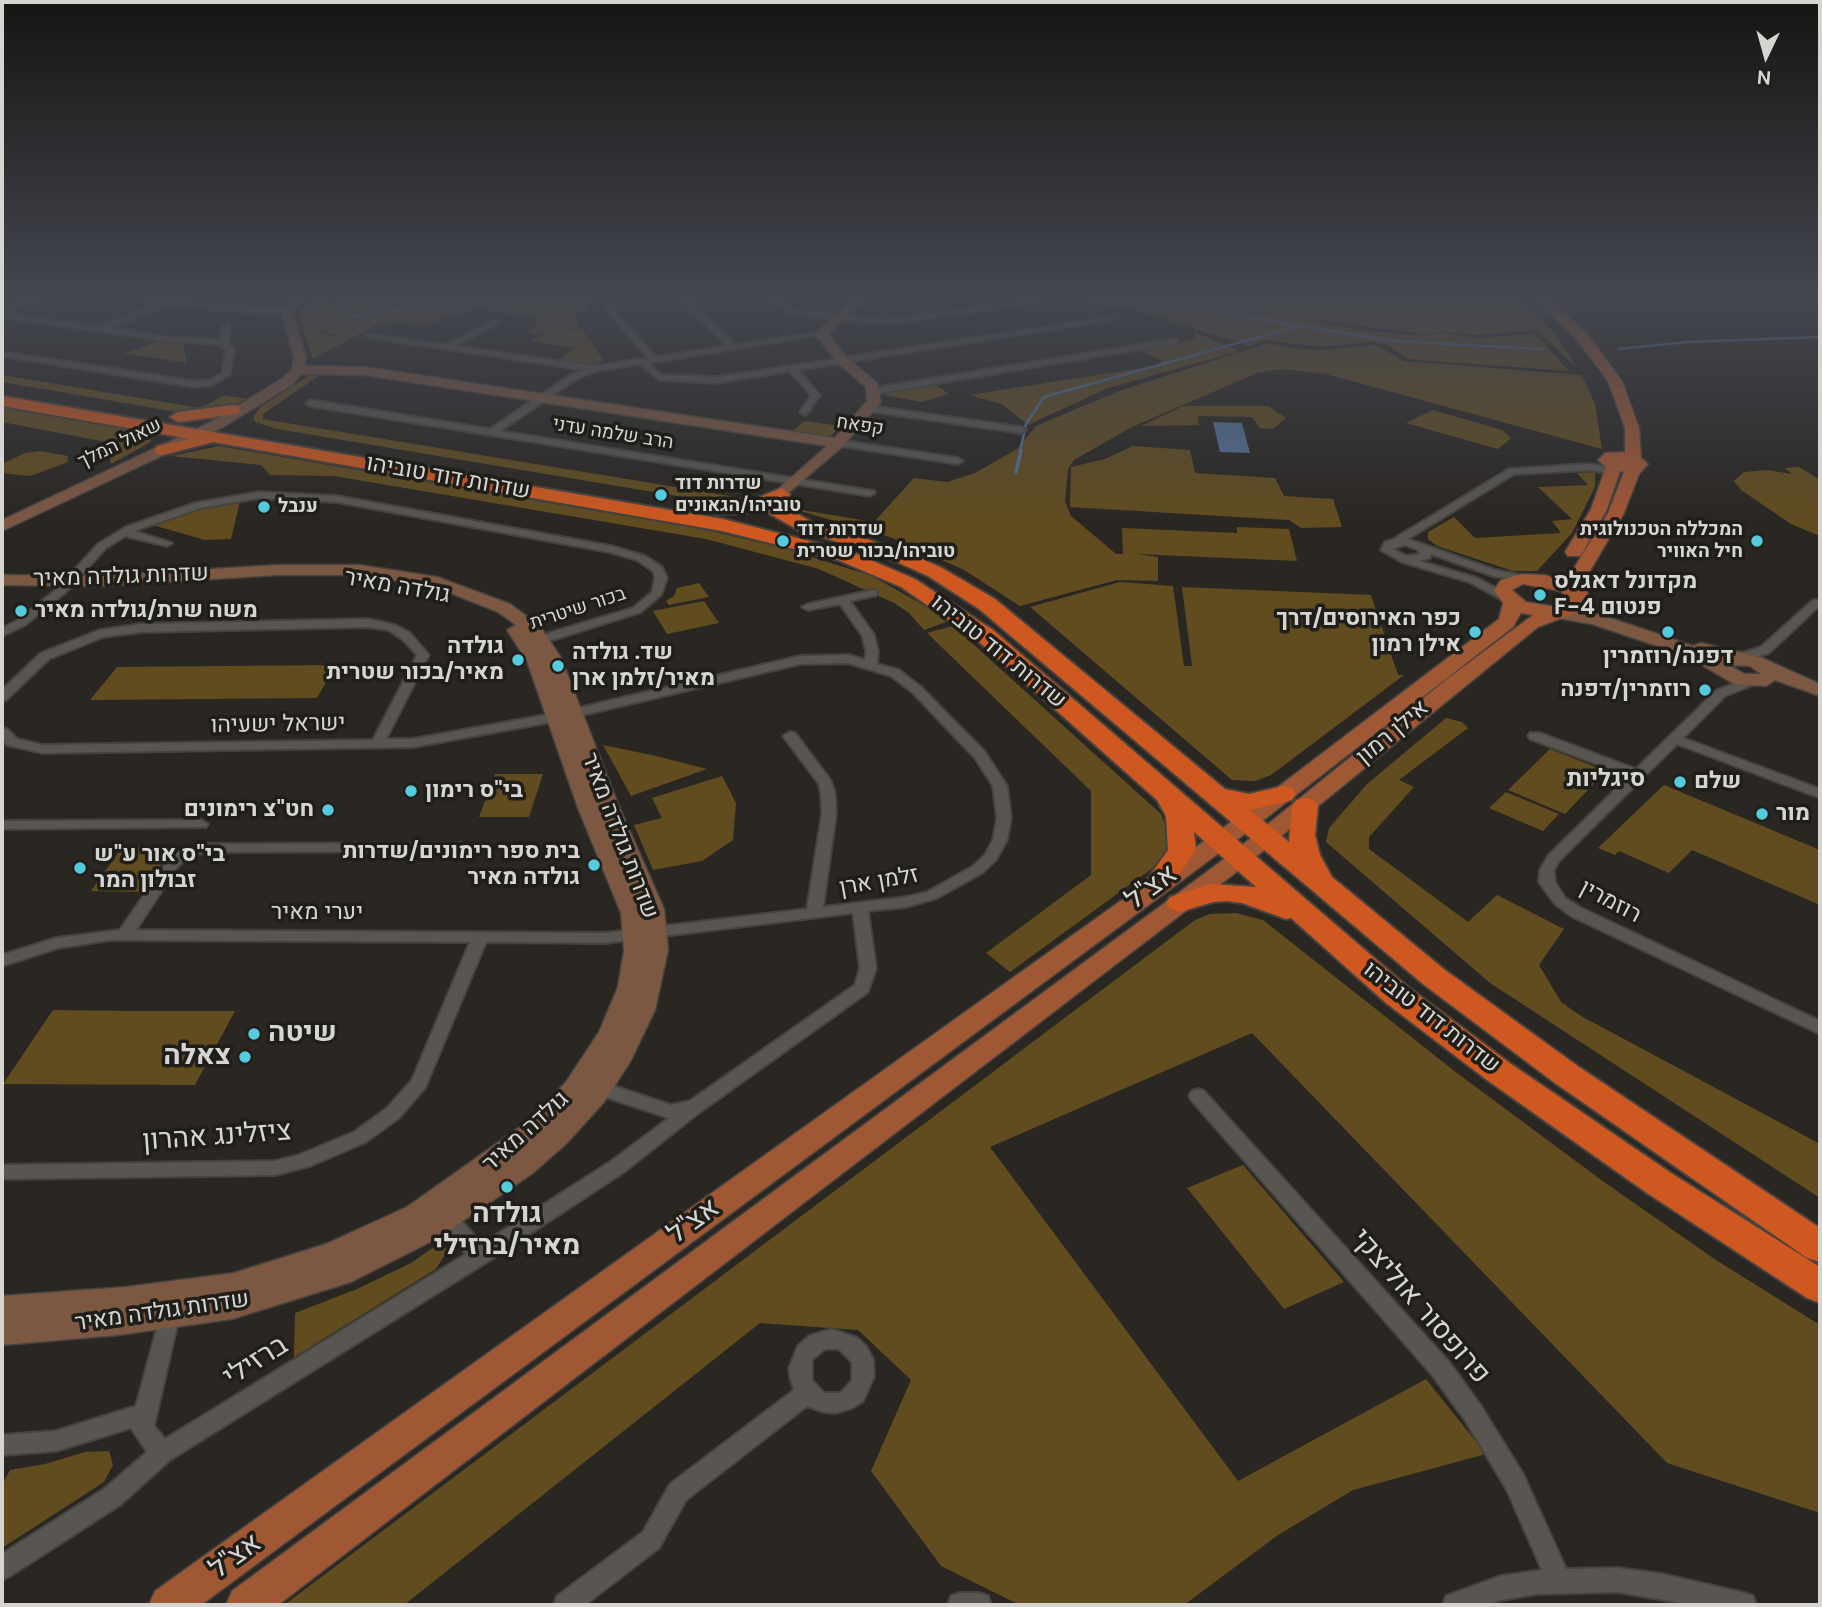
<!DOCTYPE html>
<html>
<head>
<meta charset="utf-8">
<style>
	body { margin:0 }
	#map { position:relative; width:1822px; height:1607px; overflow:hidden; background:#2a2723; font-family:"DM Sans",sans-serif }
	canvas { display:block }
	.frame { position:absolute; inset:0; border:4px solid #d6d5d2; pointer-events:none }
	.north { position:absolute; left:1731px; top:21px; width:70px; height:70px; -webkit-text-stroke:5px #201e19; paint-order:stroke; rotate:185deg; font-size:19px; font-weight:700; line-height:28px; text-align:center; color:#d6d5d2 }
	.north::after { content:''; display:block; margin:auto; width:24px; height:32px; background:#d6d5d2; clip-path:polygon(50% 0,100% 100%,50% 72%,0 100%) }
</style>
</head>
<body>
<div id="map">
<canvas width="1822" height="1607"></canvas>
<div class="frame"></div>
<div class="north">N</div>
</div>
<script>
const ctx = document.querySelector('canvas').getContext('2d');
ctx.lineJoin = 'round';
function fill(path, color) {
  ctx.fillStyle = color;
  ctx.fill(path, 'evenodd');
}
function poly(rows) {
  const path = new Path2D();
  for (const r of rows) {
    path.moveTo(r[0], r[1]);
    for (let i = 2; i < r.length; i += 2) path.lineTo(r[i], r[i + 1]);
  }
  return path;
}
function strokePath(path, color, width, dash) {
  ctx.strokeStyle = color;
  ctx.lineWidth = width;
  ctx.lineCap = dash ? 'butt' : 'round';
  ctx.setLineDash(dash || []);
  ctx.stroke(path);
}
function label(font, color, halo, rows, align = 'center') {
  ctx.font = font + ' "DM Sans",Heebo,sans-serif';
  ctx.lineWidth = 7;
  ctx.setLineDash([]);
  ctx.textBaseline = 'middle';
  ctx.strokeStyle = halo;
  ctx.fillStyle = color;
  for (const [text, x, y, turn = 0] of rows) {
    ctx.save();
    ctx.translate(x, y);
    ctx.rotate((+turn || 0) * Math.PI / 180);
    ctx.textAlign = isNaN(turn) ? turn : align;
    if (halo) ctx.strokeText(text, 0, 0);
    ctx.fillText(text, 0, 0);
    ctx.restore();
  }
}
const green = poly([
	[314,296,327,296,330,301,343,307,329,296,600,296,600,300,587,303,588,311,574,314,580,328,535,334,524,332,537,327,535,316,474,309,461,316,450,315,427,326,396,322,376,325,313,359,298,315,320,332,330,336,339,336,321,331,298,314],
	[1046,296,1168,296,1374,332,1425,335,1446,333,1477,338,1535,334,1569,371,1407,359,1386,344,1373,342,1321,347,1262,340,1251,347,1142,311],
	[1177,296,1517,296,1556,335,1577,368,1537,330,1477,335,1445,332,1424,334,1299,318],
	[582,329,604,361,587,365,558,360,575,348,531,341,544,333],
	[1194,332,1240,351,1108,388,1028,425,1002,404,969,395,1154,366,1163,361,1140,350,1195,339],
	[157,342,183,344,187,363,124,353],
	[1268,343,1294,349,1325,350,1376,345,1404,361,1582,375,1595,404,1602,449,1326,374,1281,369,1257,373,1132,427,1074,460,1068,469,1065,501,1071,516,1116,554,1123,554,1122,528,1237,533,1237,527,1289,529,1297,561,1136,554,1158,557,1158,581,1117,580,1020,606,964,570,890,537,790,508,874,522,914,478,947,482,975,473,1017,449,1036,426,1119,391],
	[323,373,263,414,263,419,754,500,746,504,725,504,277,429,255,422,253,418,260,407,308,376],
	[2,375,200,408,225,395,246,399,229,407,183,413,2,382],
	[935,384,949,394,922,402,887,396,886,391],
	[1183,406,1268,406,1286,418,1273,429,1260,428,1252,417,1198,416,1199,425,1141,426],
	[2,407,143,431,150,435,151,442,111,464,106,442,2,422],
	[1433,410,1502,430,1511,438,1498,449,1406,423],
	[804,421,841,426,829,437,792,432],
	[219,446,706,530,783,548,872,576,934,611,946,622,924,630,909,613,894,603,819,569,706,539,334,476,270,475,261,465,171,456],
	[1133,446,1190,450,1195,473,1275,478,1284,496,1333,499,1342,527,1301,528,1289,520,1070,507,1071,467,1105,459],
	[40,451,68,456,68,462,30,476,2,473,2,464,25,453],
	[1799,467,1820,480,1820,536,1791,524,1741,490,1734,481,1744,472,1767,470,1792,474,1785,468],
	[1595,472,1595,487,1572,533,1537,571,1513,571,1437,546,1428,539,1428,532,1454,517,1475,538,1561,533,1552,521,1572,519,1538,487,1588,485,1577,473],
	[240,501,231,539,205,540,153,525,199,510],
	[1120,582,1173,586,1184,666,1192,666,1182,587,1371,595,1398,675,1404,675,1271,775,1255,781,1232,780,1030,607],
	[699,583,709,597,669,605,666,601,674,596,677,588],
	[704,601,719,623,667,634,653,611],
	[953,626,1161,814,1166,828,1168,849,1154,867,1010,972,986,953,1091,875,1091,791,927,633],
	[336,665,317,698,90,700,117,667],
	[1446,718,1462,722,1468,728,1399,780,1414,787,1369,837,1369,849,1468,922,1497,895,1564,929,1539,965,1561,1002,1581,1016,1820,1144,1820,1198,1490,983,1326,842,1329,828,1367,784],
	[603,745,656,756,707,769,631,796],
	[1550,749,1606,771,1565,814,1508,790],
	[495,774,543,774,529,817,479,817],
	[722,776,736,803,733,840,702,861,653,870,634,825,662,818,652,798],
	[1664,785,1820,850,1820,905,1692,850,1669,873,1619,851,1615,855,1598,848],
	[1506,792,1559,814,1543,831,1489,808],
	[123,846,173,847,142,892,91,891],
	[1236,913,1263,920,1457,1073,1604,1182,1716,1260,1820,1325,1820,1513,1667,1463,1252,1033,990,1147,1238,1481,1426,1379,1486,1454,1353,1490,1278,1535,1184,1605,1020,1605,941,1566,871,1471,911,1380,858,1330,760,1323,404,1605,284,1605,1195,920,1210,914],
	[53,1010,133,1011,235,1011,195,1085,3,1084],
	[1243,1165,1344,1282,1284,1309,1187,1188],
	[434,1247,449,1248,436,1269,294,1357,295,1313,357,1289,411,1263],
	[109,1451,113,1465,104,1482,2,1548,2,1485,10,1470,45,1464,85,1452]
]);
const water = poly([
	[1213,422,1242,423,1250,453,1220,452]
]);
const streamFar1 = poly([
	[1118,296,1392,341,1542,349],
	[345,317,515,296],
	[1619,349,1687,342,1820,337],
	[1020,452,1026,424,1044,397,1295,327]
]);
const stream = poly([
	[1016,472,1021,450]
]);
const street = poly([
	[41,296,52,296,2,312,2,308,41,296],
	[117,296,137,296,227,307,287,309,291,311,287,313,227,311,169,304,109,328,166,337,220,340,222,326,229,324,229,340,227,342,234,349,230,374,212,385,194,387,2,356,2,352,194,381,210,380,222,373,226,350,219,344,166,341,2,317,2,313,99,327,159,303,117,296],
	[678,296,686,296,735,345,821,332,825,334,649,363,661,375,717,377,1111,317,1115,319,798,370,820,395,807,414,804,415,800,412,811,395,789,371,717,383,659,380,641,364,596,371,578,378,500,431,874,491,875,493,870,496,310,406,306,403,310,400,490,429,572,374,585,370,371,338,367,336,368,334,446,345,494,320,498,322,497,324,456,346,594,366,648,358,603,306,603,302,606,302,656,357,727,346,678,296],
	[764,296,772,296,792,310,886,320,1036,300,1040,302,886,324,790,314,764,296],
	[871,296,894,296,890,298,875,298,871,296],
	[1174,339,1177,339,1177,343,874,394,870,391,874,388,1174,339],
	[871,406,1021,427,1026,430,1021,433,868,411,867,409,871,406],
	[838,440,958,458,963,461,958,464,835,445,833,443,838,440],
	[1589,464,1614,468,1619,471,1614,474,1589,470,1514,474,1408,539,1495,570,1531,577,1531,581,1527,582,1493,576,1431,554,1430,558,1419,561,1477,578,1511,596,1511,600,1503,600,1469,582,1402,562,1381,550,1385,542,1392,540,1509,469,1589,464],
	[1405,545,1418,550,1420,554,1407,556,1392,549,1405,545],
	[259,492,337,496,611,546,645,556,662,567,667,578,661,595,641,612,530,647,526,646,526,640,633,608,652,592,655,578,653,571,637,560,609,552,337,502,259,498,201,508,134,531,172,543,167,546,125,536,106,548,66,592,25,625,2,636,2,628,17,621,58,588,98,544,126,527,195,503,259,492],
	[873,590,877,591,877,595,850,601,874,635,878,651,877,664,899,670,921,687,985,752,1007,786,1011,818,1007,840,996,860,982,873,937,898,906,907,868,911,876,968,868,992,700,1112,624,1172,487,1262,170,1460,120,1505,10,1576,2,1580,2,1554,104,1489,147,1452,131,1428,56,1451,2,1455,2,1435,56,1431,136,1406,163,1306,170,1303,177,1306,180,1312,154,1426,165,1439,466,1254,440,1224,437,1218,440,1212,447,1210,454,1212,482,1244,610,1162,669,1118,593,1093,590,1088,593,1083,599,1081,671,1105,690,1101,855,985,860,968,853,913,605,943,486,942,425,1088,399,1118,366,1142,310,1166,275,1175,2,1179,2,1165,275,1161,299,1155,354,1132,387,1108,412,1080,470,942,110,940,58,948,2,966,2,955,56,938,120,930,168,860,177,852,205,844,462,843,469,847,462,851,205,852,187,858,178,866,136,930,605,933,807,909,822,814,821,794,819,784,783,736,790,732,795,733,831,781,835,794,836,814,823,907,906,897,927,892,972,867,985,855,993,840,997,818,993,786,975,758,913,693,891,676,848,663,800,664,557,721,413,747,43,753,7,745,2,739,2,728,7,729,17,739,43,745,373,740,417,655,402,639,388,630,368,627,141,632,103,637,49,659,6,700,2,701,2,690,41,653,100,630,141,624,368,619,395,625,410,633,429,655,386,739,413,739,557,713,800,656,849,655,865,660,866,651,862,635,840,604,808,610,802,607,808,604,873,590],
	[1816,600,1820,601,1820,605,1769,653,1740,662,1736,661,1734,658,1736,655,1761,647,1812,601,1816,600],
	[1751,677,1757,681,1755,684,1725,696,1683,738,1820,789,1820,798,1677,744,1559,861,1554,870,1555,882,1565,898,1581,908,1820,1021,1820,1034,1571,916,1555,904,1539,882,1540,870,1548,856,1629,776,1530,739,1528,736,1530,733,1540,733,1636,769,1717,690,1751,677],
	[201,820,208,824,206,827,2,829,2,821,201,820],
	[1198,1089,1204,1091,1449,1362,1481,1406,1523,1474,1566,1569,1618,1568,1662,1574,1744,1593,1753,1596,1756,1605,1693,1605,1618,1592,1536,1594,1501,1600,1487,1605,1443,1605,1446,1596,1501,1576,1542,1570,1507,1490,1465,1420,1433,1376,1192,1101,1189,1096,1192,1091,1198,1089],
	[832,1329,857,1338,866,1346,873,1359,874,1377,863,1401,852,1408,835,1413,823,1412,807,1406,686,1500,659,1548,585,1605,554,1605,557,1596,643,1532,670,1484,794,1390,790,1377,789,1368,798,1346,809,1336,832,1329],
	[825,1349,839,1349,852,1362,852,1381,840,1393,824,1393,812,1380,812,1360,825,1349],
	[960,1593,979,1593,988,1596,991,1605,948,1605,951,1596,960,1593]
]);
const secondary = poly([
	[296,296,308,296,293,312,306,358,305,366,365,367,835,438,867,401,866,387,839,364,815,334,858,296,869,296,828,334,847,358,877,383,881,402,843,446,781,499,776,497,776,491,827,446,365,375,301,374,293,384,223,427,2,531,2,520,213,421,283,378,292,369,294,358,281,311,296,296],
	[277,565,359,565,437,577,510,604,540,626,561,658,618,804,664,909,668,950,655,1010,630,1062,604,1102,567,1143,533,1173,438,1238,351,1282,232,1319,118,1335,2,1345,2,1296,126,1287,234,1273,326,1244,407,1207,530,1120,566,1082,599,1032,618,987,624,951,621,913,578,808,527,661,507,630,516,625,498,612,433,586,359,575,277,575,100,586,2,585,2,575,100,576,277,565],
	[1557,608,1601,615,1693,646,1701,643,1760,657,1820,684,1820,696,1775,680,1766,686,1734,684,1687,656,1592,624,1551,617,1548,613,1551,609,1557,608],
	[1728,665,1750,666,1761,674,1745,674,1728,665]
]);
const primary = poly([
	[1533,296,1546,296,1588,335,1622,381,1639,428,1641,458,1648,464,1639,474,1624,513,1587,576,1588,605,1586,609,1538,627,1247,864,278,1605,226,1605,232,1591,1231,854,1447,679,1533,615,1521,613,1513,627,1261,822,201,1605,149,1605,155,1591,1245,812,1499,619,1503,603,1494,590,1501,580,1522,574,1544,575,1569,582,1569,576,1608,513,1624,472,1620,471,1607,509,1583,552,1580,556,1568,556,1565,552,1591,509,1606,467,1598,460,1605,453,1625,452,1625,428,1608,381,1578,341,1533,296],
	[1523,584,1560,591,1570,599,1570,603,1557,607,1526,602,1512,590,1523,584]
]);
const highway = poly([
	[2,396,723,519,852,552,915,579,993,630,1408,987,1511,1064,1671,1173,1820,1267,1820,1303,1807,1298,1647,1193,1487,1080,1386,1003,1291,918,1286,919,1242,903,1227,901,1213,902,1180,912,1170,909,1166,903,1170,897,1210,884,1256,887,1194,832,1196,850,1168,890,1158,893,1148,890,1144,884,1168,850,1166,816,1157,800,977,640,901,587,838,560,722,531,213,442,163,455,157,454,154,450,157,446,191,439,2,406,2,396],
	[232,405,238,406,240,410,238,414,178,422,170,417,178,412,232,405],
	[781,488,790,494,785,507,814,523,817,527,814,531,800,531,770,514,767,508,753,513,717,514,707,508,717,502,750,501,781,488],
	[824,525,911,554,942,568,995,599,1225,789,1249,794,1283,786,1292,788,1296,794,1292,800,1250,810,1289,842,1292,806,1296,800,1305,798,1314,800,1318,806,1315,835,1320,855,1332,877,1445,970,1579,1067,1820,1228,1820,1262,1807,1258,1555,1083,1423,984,979,609,928,576,897,562,817,535,814,531,824,525]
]);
const markers = [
	[661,495,7,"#54cade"],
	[264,507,7,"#54cade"],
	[783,541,7,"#54cade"],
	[1757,541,7,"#54cade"],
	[1540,595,7,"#54cade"],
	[21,611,7,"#54cade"],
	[1475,632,7,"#54cade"],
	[1668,632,7,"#54cade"],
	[518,660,7,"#54cade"],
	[558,666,7,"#54cade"],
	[1705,690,7,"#54cade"],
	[1680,782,7,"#54cade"],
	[411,791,7,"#54cade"],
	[328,810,7,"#54cade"],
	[1762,814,7,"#54cade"],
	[594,865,7,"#54cade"],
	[80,868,7,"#54cade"],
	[254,1034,7,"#54cade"],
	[245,1057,7,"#54cade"],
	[507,1187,7,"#54cade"]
];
const farStreetnames = [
	["קפאח",860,426,9],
	["הרב שלמה עדני",613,434,9],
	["שאול המלך",120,444,-26],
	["בכור שיטרית",578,609,-18]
];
const farPoinames = [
	["שדרות דוד",675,484],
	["טוביהו/הגאונים",675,506],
	["ענבל",278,507],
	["שדרות דוד",797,530],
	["טוביהו/בכור שטרית",797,552],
	["המכללה הטכנולוגית",1743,530,"right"],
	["חיל האוויר",1743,552,"right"]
];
const streetNames = [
	["שדרות דוד טוביהו",448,478,10],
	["שדרות גולדה מאיר",121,577,-2],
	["גולדה מאיר",397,587,10],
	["שדרות דוד טוביהו",998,652,39],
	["ישראל ישעיהו",278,725,-1],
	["אילן רמון",1393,733,-40],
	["שדרות גולדה מאיר",619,836,69],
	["זלמן ארן",879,882,-10],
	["רוזמרין",1610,902,28],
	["יערי מאיר",317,913],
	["שדרות דוד טוביהו",1431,1018,38],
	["גולדה מאיר",526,1132,-42],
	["שדרות גולדה מאיר",162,1312,-8]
];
const poiNames = [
	["מקדונל דאגלס",1554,582],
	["F-4 פנטום",1554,608],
	["משה שרת/גולדה מאיר",35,611],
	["כפר האירוסים/דרך",1461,619,"right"],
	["אילן רמון",1461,645,"right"],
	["גולדה",504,647,"right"],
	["מאיר/בכור שטרית",504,673,"right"],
	["שד. גולדה",572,653],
	["מאיר/זלמן ארן",572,679],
	["דפנה/רוזמרין",1668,657,"center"],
	["רוזמרין/דפנה",1691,690,"right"],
	["שלם",1694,782],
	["בי\"ס רימון",425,791],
	["חט\"צ רימונים",314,810,"right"],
	["מור",1776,814],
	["בית ספר רימונים/שדרות",580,852,"right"],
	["גולדה מאיר",580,878,"right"],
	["בי\"ס אור ע\"ש",94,855],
	["זבולון המר",94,881]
];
const neighbourhoodNames = [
	["סיגליות",1606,780]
];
const nearStreetnames = [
	["אצ\"ל",1152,888,-36],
	["ציזלינג אהרון",217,1137,-4],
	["אצ\"ל",694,1222,-36],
	["פרופסור אוליצקי",1420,1307,49],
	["ברזילי",256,1362,-32],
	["אצ\"ל",236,1557,-36]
];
const nearPoinames = [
	["שיטה",268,1034],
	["צאלה",231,1057,"right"],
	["גולדה",507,1215,"center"],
	["מאיר/ברזילי",507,1247,"center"]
];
fill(green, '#614c20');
fill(water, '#547197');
strokePath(streamFar1, '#547197', 2.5);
strokePath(stream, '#547197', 3.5);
strokePath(street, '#45433f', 4);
strokePath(secondary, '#45433f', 3);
strokePath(primary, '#45433f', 3);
strokePath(highway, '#45433f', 4);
fill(street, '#595651');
fill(secondary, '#7c5742');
fill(primary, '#a05734');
fill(highway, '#cf5820');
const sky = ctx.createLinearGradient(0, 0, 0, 521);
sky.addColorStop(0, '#171513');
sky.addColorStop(0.57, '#444750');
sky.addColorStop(1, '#44475000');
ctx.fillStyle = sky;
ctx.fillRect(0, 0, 1822, 521);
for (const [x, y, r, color] of markers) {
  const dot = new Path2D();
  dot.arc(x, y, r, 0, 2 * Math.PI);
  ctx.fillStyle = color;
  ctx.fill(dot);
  strokePath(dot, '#201e19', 2.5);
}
label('19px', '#d6d5d2', '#201e19', farStreetnames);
label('bold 19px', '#d6d5d2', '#201e19', farPoinames, 'left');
label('23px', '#d6d5d2', '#201e19', streetNames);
label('bold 23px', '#d6d5d2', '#201e19', poiNames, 'left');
label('bold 24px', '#d6d5d2', '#201e19', neighbourhoodNames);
label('28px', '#d6d5d2', '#201e19', nearStreetnames);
label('bold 28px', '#d6d5d2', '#201e19', nearPoinames, 'left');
</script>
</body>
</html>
